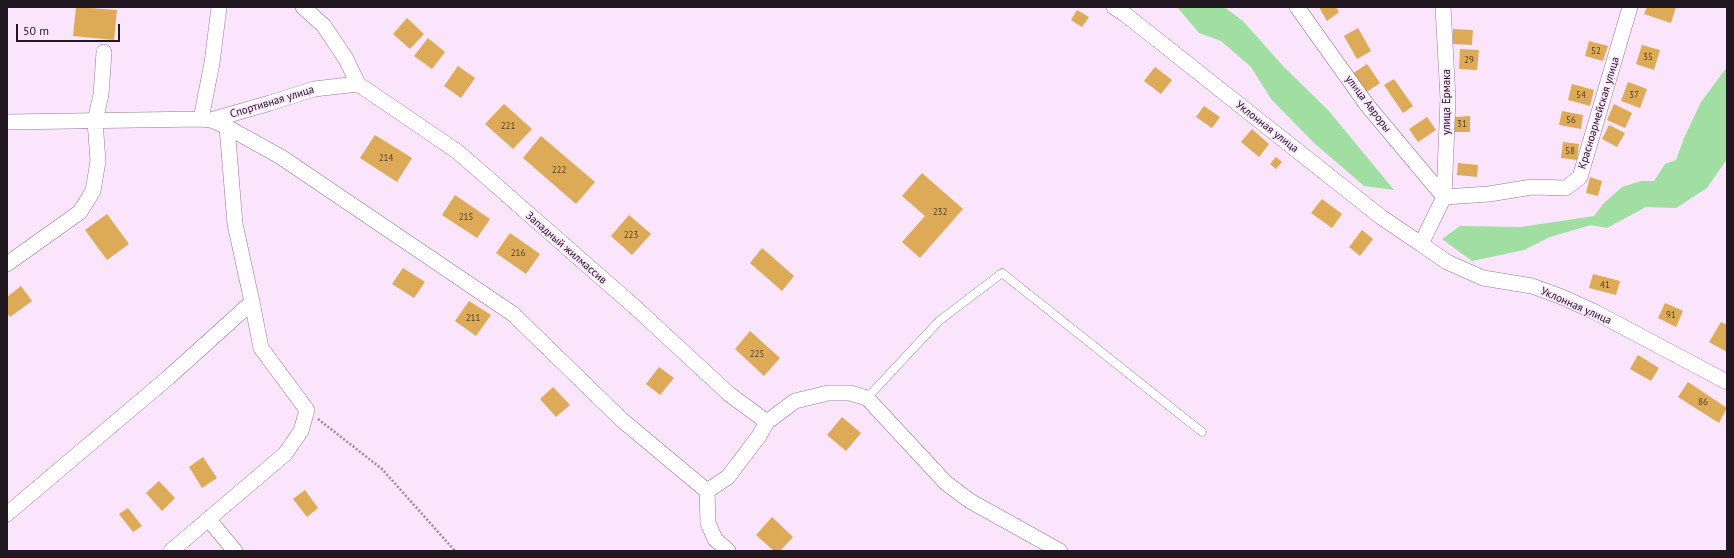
<!DOCTYPE html>
<html>
<head>
<meta charset="utf-8">
<style>
	body { margin:0 }
	#map { position:relative; width:1734px; height:558px; overflow:hidden; background:#fbe5fc; font-family:"PT Sans",sans-serif }
	canvas { display:block }
	.frame { position:absolute; inset:0; border:8px solid #201721; pointer-events:none }
	.scale { position:absolute; left:16px; top:24px; width:104px; height:18px; box-sizing:border-box; border:2px solid #201721; border-top:0; padding-left:5px; font-size:12px; line-height:14px; white-space:nowrap; color:#201721; -webkit-text-stroke:3px #fbe5fc; paint-order:stroke }
</style>
</head>
<body>
<div id="map">
<canvas width="1734" height="558"></canvas>
<div class="frame"></div>
<div class="scale">50 m</div>
</div>
<script>
const ctx = document.querySelector('canvas').getContext('2d');
ctx.lineJoin = 'round';
function fill(path, color) {
  ctx.fillStyle = color;
  ctx.fill(path, 'evenodd');
}
function poly(rows) {
  const path = new Path2D();
  for (const r of rows) {
    path.moveTo(r[0], r[1]);
    for (let i = 2; i < r.length; i += 2) path.lineTo(r[i], r[i + 1]);
  }
  return path;
}
function strokePath(path, color, width, dash) {
  ctx.strokeStyle = color;
  ctx.lineWidth = width;
  ctx.lineCap = dash ? 'butt' : 'round';
  ctx.setLineDash(dash || []);
  ctx.stroke(path);
}
function label(font, color, halo, rows, align = 'center') {
  ctx.font = font + ' "PT Sans",sans-serif';
  ctx.lineWidth = 3;
  ctx.setLineDash([]);
  ctx.textBaseline = 'middle';
  ctx.strokeStyle = halo;
  ctx.fillStyle = color;
  for (const [text, x, y, turn = 0] of rows) {
    ctx.save();
    ctx.translate(x, y);
    ctx.rotate((+turn || 0) * Math.PI / 180);
    ctx.textAlign = isNaN(turn) ? turn : align;
    if (halo) ctx.strokeText(text, 0, 0);
    ctx.fillText(text, 0, 0);
    ctx.restore();
  }
}
const green = poly([
	[1177,7,1224,7,1243,21,1283,66,1329,111,1394,190,1364,186,1314,143,1271,99,1251,67,1221,41,1199,33],
	[1727,67,1727,159,1707,188,1676,208,1646,207,1607,228,1591,225,1550,237,1524,250,1472,261,1442,239,1460,226,1521,227,1594,216,1603,204,1622,187,1641,181,1654,181,1665,164,1676,160,1684,138,1701,102]
]);
const building = poly([
	[76,7,117,10,114,40,73,36],
	[1319,7,1336,7,1339,12,1327,21],
	[1647,7,1676,7,1671,23,1644,14],
	[1077,10,1089,17,1082,27,1071,20],
	[407,18,424,34,410,49,393,34],
	[1358,28,1371,51,1357,59,1344,36],
	[1453,29,1473,30,1472,45,1453,44],
	[428,38,445,52,432,69,414,56],
	[1589,41,1608,46,1603,61,1585,56],
	[1642,45,1660,50,1654,70,1636,64],
	[1460,49,1479,50,1477,70,1459,69],
	[1367,64,1380,83,1365,93,1352,74],
	[458,66,475,78,461,98,444,86],
	[1155,67,1172,80,1161,94,1144,81],
	[1394,79,1413,106,1403,113,1384,85],
	[1628,82,1647,89,1640,108,1621,101],
	[1572,84,1594,90,1590,106,1568,100],
	[504,104,532,129,513,149,485,124],
	[1614,104,1632,113,1625,128,1607,120],
	[1204,106,1220,117,1212,128,1196,117],
	[1562,111,1583,115,1581,129,1559,125],
	[1470,116,1470,132,1454,132,1454,117],
	[1427,117,1436,130,1418,142,1409,129],
	[1609,125,1625,133,1617,147,1602,139],
	[1252,129,1269,144,1259,157,1241,142],
	[375,135,412,158,397,182,360,158],
	[541,136,595,182,576,204,523,158],
	[1563,142,1579,144,1577,160,1561,158],
	[1276,157,1282,162,1276,169,1270,164],
	[1458,163,1478,165,1477,177,1457,175],
	[922,173,963,209,920,258,902,242,925,216,902,196],
	[1590,177,1602,181,1598,196,1586,193],
	[455,195,490,219,477,238,442,215],
	[1322,199,1342,214,1332,228,1311,213],
	[107,214,129,244,107,260,85,230],
	[629,215,651,234,632,255,611,236],
	[1362,230,1373,239,1360,256,1349,247],
	[510,233,540,254,526,274,496,253],
	[762,248,794,276,782,291,750,263],
	[403,268,425,282,414,298,392,284],
	[1593,274,1620,281,1616,295,1589,288],
	[21,286,32,301,10,317,7,313,7,297],
	[469,301,491,315,476,336,455,321],
	[1665,303,1683,311,1676,327,1658,318],
	[1721,322,1727,325,1727,352,1709,342],
	[750,331,780,358,764,376,735,349],
	[1638,355,1659,368,1651,381,1630,369],
	[659,367,674,378,660,395,646,384],
	[1688,382,1727,408,1719,423,1678,397],
	[553,387,570,405,556,417,540,399],
	[842,417,861,433,846,451,827,435],
	[203,457,217,478,202,488,189,467],
	[159,481,175,498,162,511,146,493],
	[305,490,318,508,307,517,293,499],
	[128,508,142,526,133,532,119,514],
	[772,517,793,537,780,551,774,551,756,535]
]);
const path = poly([
	[318,419,382,469,455,551]
]);
const service = poly([
	[867,398,939,321,1002,273,1202,432]
]);
const minor = poly([
	[1114,7,1126,15,1381,217,1421,244],
	[1297,7,1367,105,1444,197],
	[1443,7,1448,99,1444,197,1421,244,1447,262,1483,278,1532,286,1562,297,1593,311,1727,382],
	[358,84,458,152,636,308,729,394,767,422],
	[201,119,212,63,219,7],
	[211,120,270,103,314,89,358,84,346,59,324,26,303,7],
	[7,122,201,119,211,120,227,127,281,157,513,314,622,420,707,491],
	[1444,197,1489,194,1532,187,1566,188,1580,177,1630,7],
	[7,264,80,212,93,191,98,161,95,121,101,95,104,52],
	[7,514,169,377,252,302,235,224,227,127],
	[209,520,235,551],
	[171,551,285,454,301,431,307,410,261,348,252,302],
	[728,551,715,539,708,523,707,491,728,477,759,436,767,422,795,401,828,393,850,393,867,398,946,483,970,501,1060,551]
]);
const numberNames = [
	["52",1596,51],
	["35",1648,57],
	["29",1469,60],
	["54",1581,95],
	["37",1634,95],
	["56",1571,120],
	["31",1462,124],
	["221",508,126],
	["58",1570,151],
	["214",386,158],
	["222",559,170],
	["232",940,212],
	["215",466,217],
	["223",631,235],
	["216",518,253],
	["41",1605,285],
	["91",1671,315],
	["211",473,318],
	["225",757,354],
	["86",1703,402]
];
const streetNames = [
	["Спортивная улица",272,102,-17],
	["улица Ермака",1447,102,-90],
	["улица Авроры",1368,104,53],
	["Красноармейская улица",1599,113,-73],
	["Уклонная улица",1267,127,38],
	["Западный жилмассив",566,248,41],
	["Уклонная улица",1576,306,24]
];
fill(green, '#a0dea1');
fill(building, '#ddab58');
strokePath(service, '#937a94', 9);
strokePath(minor, '#937a94', 16);
strokePath(path, '#9a8a9b', 2.5, [2, 2]);
strokePath(service, '#fff', 8);
strokePath(minor, '#fff', 15);
label('9px', '#4f3c2f', null, numberNames);
label('11px', '#201721', '#fbe5fc', streetNames);
</script>
</body>
</html>
